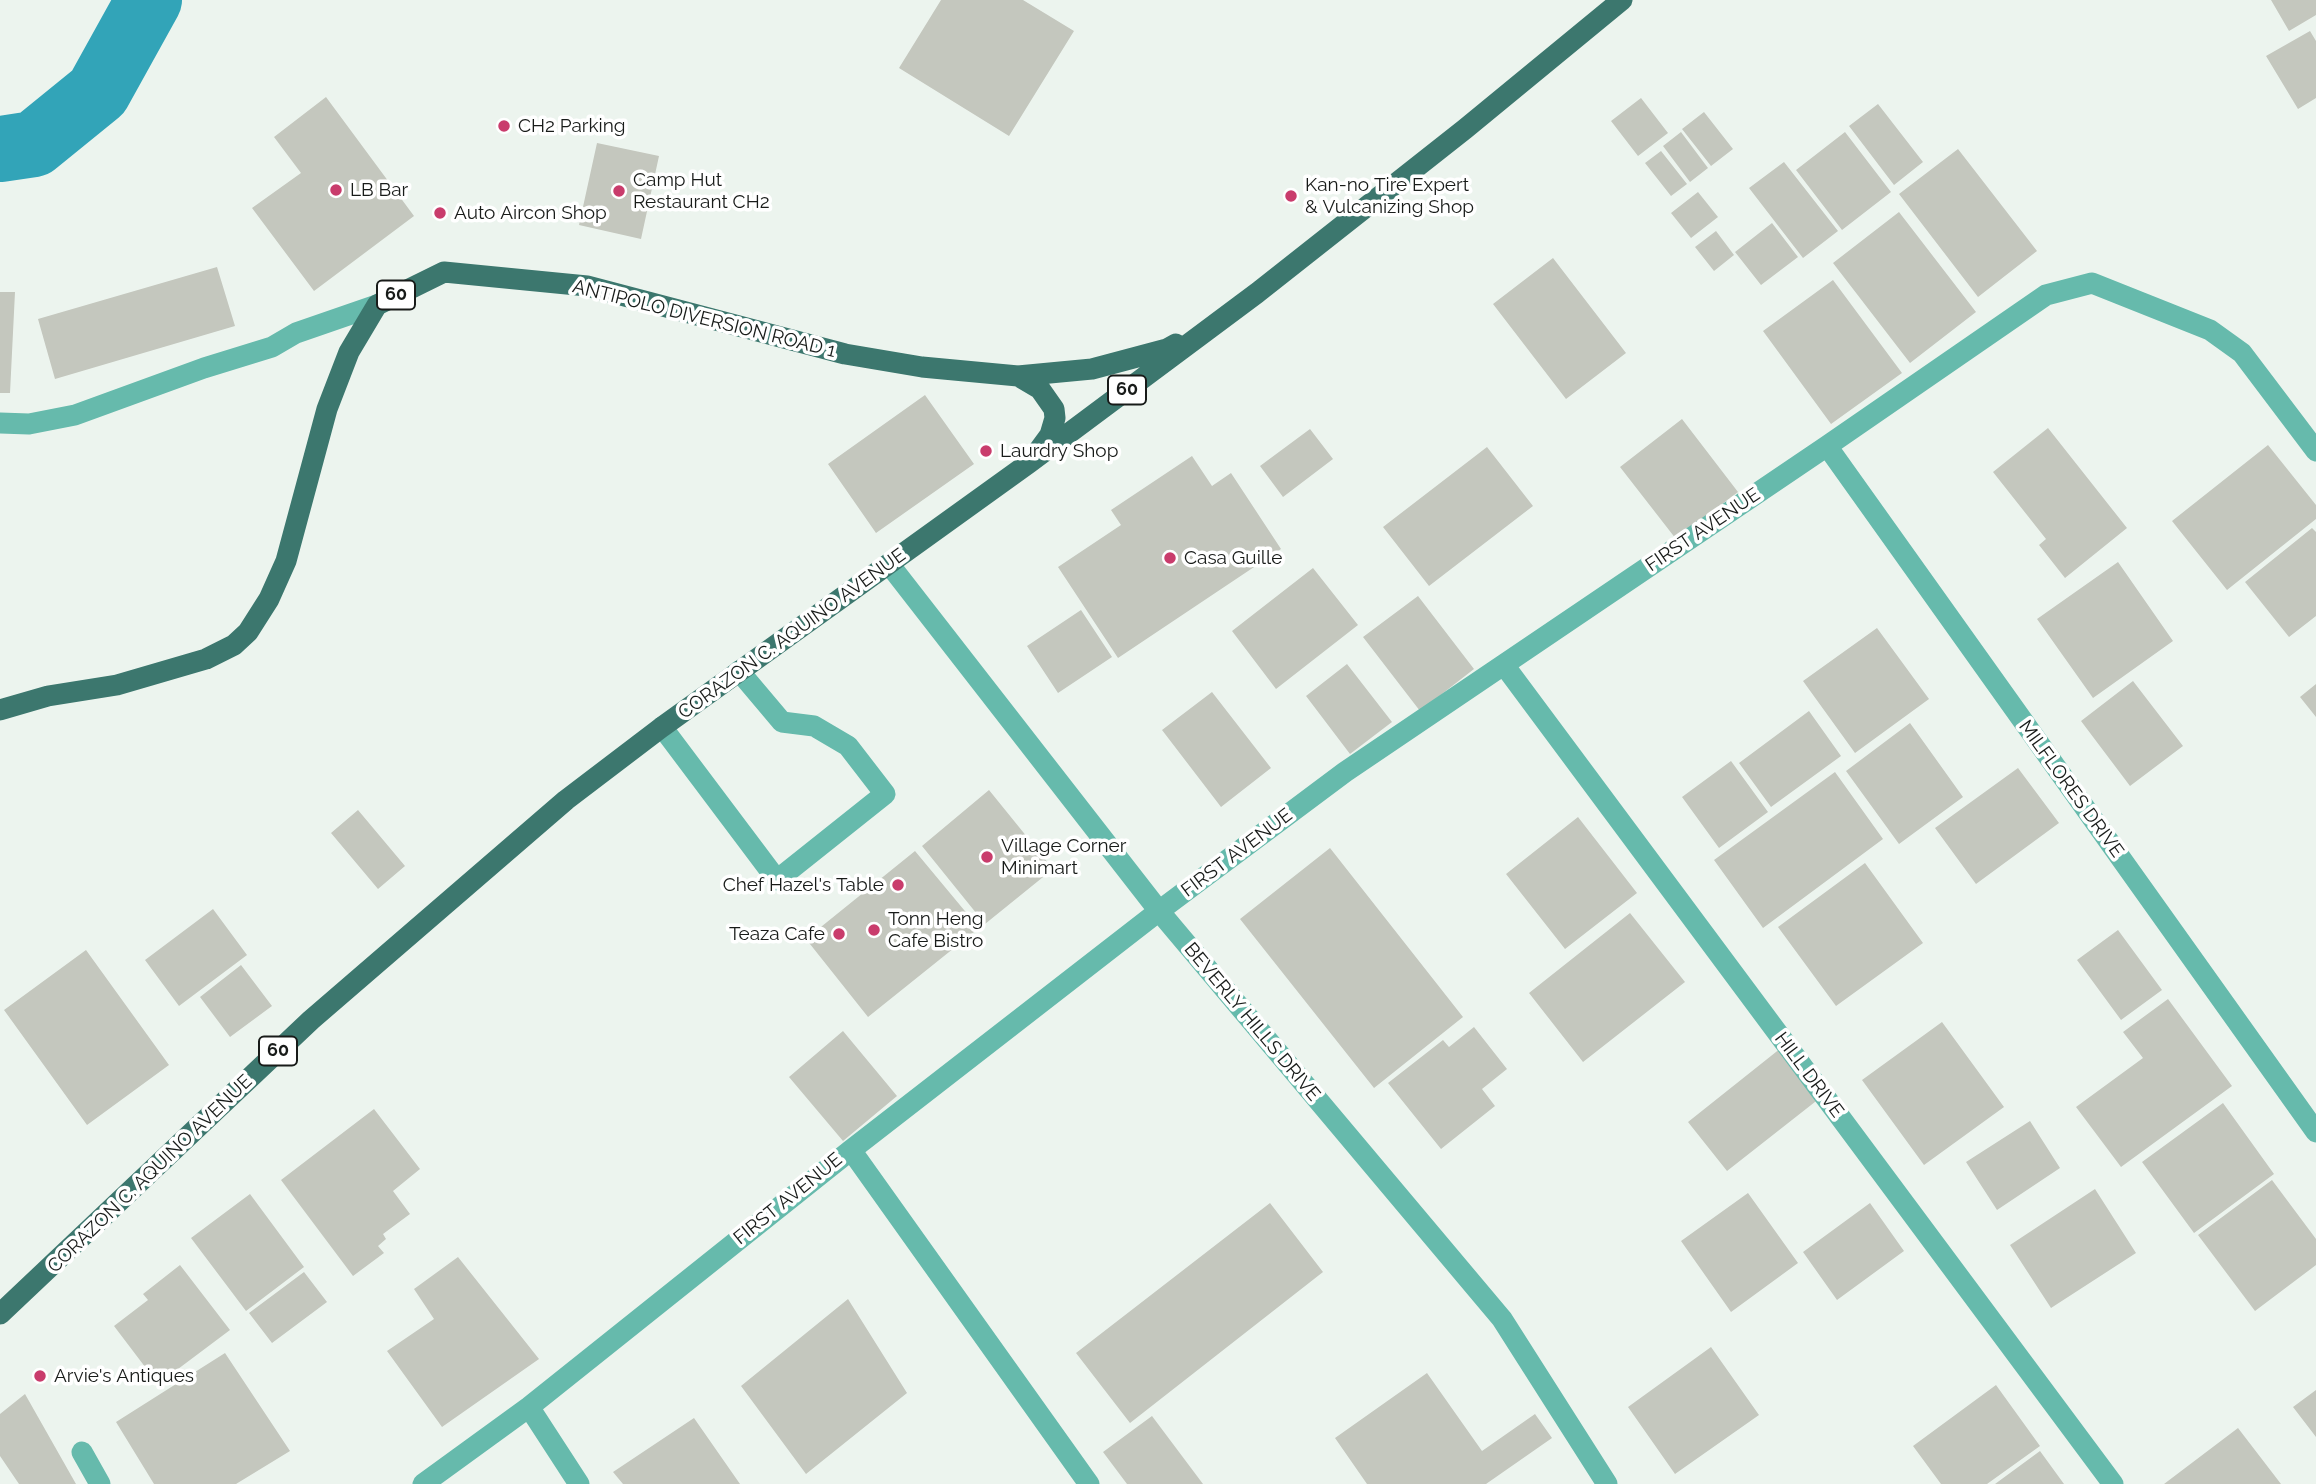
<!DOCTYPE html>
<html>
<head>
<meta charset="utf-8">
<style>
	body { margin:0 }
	canvas { display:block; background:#ecf4ee }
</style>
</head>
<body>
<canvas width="2316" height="1484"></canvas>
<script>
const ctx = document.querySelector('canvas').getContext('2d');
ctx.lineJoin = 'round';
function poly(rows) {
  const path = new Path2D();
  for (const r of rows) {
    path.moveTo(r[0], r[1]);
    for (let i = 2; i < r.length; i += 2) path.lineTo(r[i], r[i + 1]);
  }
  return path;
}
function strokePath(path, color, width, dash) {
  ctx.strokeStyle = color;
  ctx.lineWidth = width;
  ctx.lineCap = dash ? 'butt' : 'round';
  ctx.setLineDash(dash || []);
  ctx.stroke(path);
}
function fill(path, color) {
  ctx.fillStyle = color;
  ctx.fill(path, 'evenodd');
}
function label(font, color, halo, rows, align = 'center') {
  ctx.font = font + ' Raleway,sans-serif';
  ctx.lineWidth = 7;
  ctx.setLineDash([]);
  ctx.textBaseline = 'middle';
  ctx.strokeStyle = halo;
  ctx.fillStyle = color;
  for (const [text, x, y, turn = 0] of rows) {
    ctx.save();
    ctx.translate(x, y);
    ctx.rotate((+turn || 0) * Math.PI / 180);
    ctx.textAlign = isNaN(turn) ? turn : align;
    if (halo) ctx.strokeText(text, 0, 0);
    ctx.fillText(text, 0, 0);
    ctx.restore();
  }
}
const river = poly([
	[0,149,34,144,98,92,149,0]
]);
const building = poly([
	[941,0,1023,0,1074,31,1009,136,899,68],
	[2271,0,2316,0,2316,15,2289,31],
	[2310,31,2316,41,2316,98,2298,109,2266,56],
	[326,97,414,216,314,291,252,208,301,173,274,137],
	[1641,98,1668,133,1638,156,1611,121],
	[1878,104,1923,162,1894,185,1849,126],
	[1704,112,1733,149,1711,166,1682,129],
	[1681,132,1708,168,1690,182,1663,146],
	[1845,132,1891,192,1842,230,1796,170],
	[597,143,659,156,641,239,579,225],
	[1958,149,2037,251,1978,297,1899,194],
	[1661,151,1687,184,1671,196,1645,163],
	[1784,162,1838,231,1803,258,1749,188],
	[1698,192,1718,217,1691,238,1671,213],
	[1899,212,1976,312,1910,363,1833,263],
	[1772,223,1798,257,1761,285,1735,252],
	[1716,231,1734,255,1714,271,1695,247],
	[1553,258,1626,353,1566,399,1493,304],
	[217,267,235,326,55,379,38,319],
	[1833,280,1902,373,1831,424,1763,331],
	[0,292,15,292,10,393,0,393],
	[925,395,974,464,876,533,828,464],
	[1682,419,1738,492,1676,539,1620,467],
	[2048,428,2127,528,2065,578,2039,545,2046,539,1993,472],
	[1310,429,1333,459,1283,497,1260,466],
	[2268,445,2316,505,2316,519,2227,590,2172,521],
	[1487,447,1533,506,1429,586,1383,527],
	[1192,456,1212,486,1231,473,1281,549,1118,658,1058,567,1121,525,1111,510],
	[2312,528,2316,532,2316,616,2289,637,2245,582],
	[2118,562,2173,641,2093,698,2037,619],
	[1313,568,1358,625,1276,689,1232,631],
	[1418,596,1474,669,1420,711,1363,637],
	[1081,610,1112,657,1058,693,1027,646],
	[1877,628,1929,699,1855,753,1803,681],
	[1347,664,1392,722,1350,754,1306,696],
	[2133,681,2183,746,2130,786,2081,721],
	[2316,684,2316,717,2300,697],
	[1212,692,1271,768,1221,807,1162,730],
	[1809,711,1841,756,1771,807,1739,763],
	[1910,723,1963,797,1899,844,1846,771],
	[1731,761,1768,812,1719,848,1682,797],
	[2018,768,2059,823,1976,884,1935,828],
	[1835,772,1883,839,1763,928,1714,860],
	[989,790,1053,869,985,924,922,846],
	[358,810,405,866,378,889,331,833],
	[1578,817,1637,893,1565,949,1506,874],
	[1330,848,1463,1017,1374,1088,1240,919],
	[915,851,979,928,868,1017,806,939],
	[1865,863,1923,943,1836,1006,1778,927],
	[213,909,247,955,179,1006,145,960],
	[1630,913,1685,982,1583,1062,1529,993],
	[2118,930,2162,990,2121,1020,2077,960],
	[86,950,169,1065,87,1125,4,1010],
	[241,965,272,1006,230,1037,200,997],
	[2168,999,2232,1086,2121,1167,2076,1107,2143,1058,2123,1032],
	[1942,1022,2004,1107,1924,1165,1862,1080],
	[1474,1027,1507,1069,1482,1089,1495,1106,1441,1149,1388,1083,1443,1040,1449,1047],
	[843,1031,897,1096,843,1141,789,1077],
	[1781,1048,1820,1098,1727,1171,1688,1122],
	[2223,1103,2274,1174,2194,1233,2142,1162],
	[374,1109,420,1169,393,1191,410,1214,383,1234,386,1239,378,1246,384,1253,353,1276,281,1180],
	[2030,1121,2060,1168,1997,1210,1966,1162],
	[2272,1180,2316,1239,2316,1265,2255,1311,2198,1235],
	[2095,1189,2136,1253,2051,1308,2010,1245],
	[1748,1193,1798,1263,1731,1312,1681,1241],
	[250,1194,304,1267,246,1311,191,1238],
	[1270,1203,1323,1272,1130,1423,1076,1353],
	[1870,1203,1904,1251,1837,1300,1803,1252],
	[458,1257,539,1359,442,1427,387,1351,434,1319,414,1289],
	[180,1265,230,1330,158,1384,114,1326,148,1300,143,1294],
	[304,1272,327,1302,272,1343,249,1313],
	[848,1299,907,1393,806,1474,741,1386],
	[1711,1347,1759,1415,1675,1474,1628,1407],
	[225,1353,290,1451,236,1484,154,1484,116,1422],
	[1427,1373,1482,1451,1535,1414,1552,1438,1486,1484,1367,1484,1335,1438],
	[1996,1385,2040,1446,1987,1484,1941,1484,1913,1446],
	[2316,1390,2316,1437,2293,1407],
	[25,1394,76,1484,19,1484,0,1456,0,1414],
	[1152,1416,1203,1484,1127,1484,1103,1452],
	[694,1418,740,1484,623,1484,613,1472],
	[2238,1428,2281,1484,2164,1484],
	[2040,1451,2064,1484,1995,1484]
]);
const lane = poly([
	[0,423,29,424,75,415,204,368,272,347,296,333,377,305],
	[662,727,777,880,885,794,848,746,814,726,782,722,739,671]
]);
const street = poly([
	[1827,446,2316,1132],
	[889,564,1159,911,1502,1319,1607,1484],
	[1504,665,2113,1484],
	[851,1150,1089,1484],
	[529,1407,579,1484],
	[82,1452,100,1484],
	[423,1484,529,1407,851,1150,1159,911,1345,772,1827,446,2046,295,2092,283,2210,330,2242,353,2316,451]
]);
const primary = poly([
	[1018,376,1040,389,1054,409,1055,418,1050,435,1039,450],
	[0,710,48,696,117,685,206,659,234,645,248,632,269,599,286,561,327,409,349,352,377,305,444,272,587,286,845,354,922,367,1018,376,1092,369,1167,349,1176,344],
	[0,1314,311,1020,566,800,662,727,1029,463,1257,293,1465,129,1622,0]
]);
const markers = [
	[504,126,7,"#c93c6c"],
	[336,190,7,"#c93c6c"],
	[619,191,7,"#c93c6c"],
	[1291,196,7,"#c93c6c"],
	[440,213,7,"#c93c6c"],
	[986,451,7,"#c93c6c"],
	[1170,558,7,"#c93c6c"],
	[987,857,7,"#c93c6c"],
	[898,885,7,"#c93c6c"],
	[874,930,7,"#c93c6c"],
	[839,934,7,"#c93c6c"],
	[40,1376,7,"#c93c6c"]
];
const shields = [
	[396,295,38],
	[1127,390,38],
	[278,1051,38]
];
const shieldNames = [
	["60",396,295],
	["60",1127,390],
	["60",278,1051]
];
const poiNames = [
	["CH2 Parking",518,126],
	["Camp Hut",633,180],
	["Restaurant CH2",633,202],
	["Kan-no Tire Expert",1305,185],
	["& Vulcanizing Shop",1305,207],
	["LB Bar",350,190],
	["Auto Aircon Shop",454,213],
	["Laurdry Shop",1000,451],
	["Casa Guille",1184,558],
	["Village Corner",1001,846],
	["Minimart",1001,868],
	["Chef Hazel's Table",884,885,"right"],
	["Tonn Heng",888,919],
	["Cafe Bistro",888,941],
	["Teaza Cafe",825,934,"right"],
	["Arvie's Antiques",54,1376]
];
const streetNames = [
	["ANTIPOLO DIVERSION ROAD 1",704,319,14],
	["FIRST AVENUE",1703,530,-34],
	["CORAZON C. AQUINO AVENUE",792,634,-36],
	["MILFLORES DRIVE",2071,789,54],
	["FIRST AVENUE",1237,853,-37],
	["BEVERLY HILLS DRIVE",1252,1022,50],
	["HILL DRIVE",1809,1075,53],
	["CORAZON C. AQUINO AVENUE",150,1174,-44],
	["FIRST AVENUE",788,1199,-39]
];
strokePath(river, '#32a4b8', 66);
fill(building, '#c4c7be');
strokePath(lane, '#66baac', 21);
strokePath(street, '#66baac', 21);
strokePath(primary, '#3c776e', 21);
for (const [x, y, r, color] of markers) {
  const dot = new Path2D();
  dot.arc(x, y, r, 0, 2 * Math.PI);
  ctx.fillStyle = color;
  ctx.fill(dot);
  strokePath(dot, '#fff', 2.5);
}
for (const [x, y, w] of shields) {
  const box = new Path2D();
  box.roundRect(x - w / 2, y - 14.5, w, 29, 5);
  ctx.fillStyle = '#fff';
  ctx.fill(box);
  strokePath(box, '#181b19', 2);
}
label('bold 18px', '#181b19', null, shieldNames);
label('19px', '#181b19', '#fff', poiNames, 'left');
label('19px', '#181b19', '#fff', streetNames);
</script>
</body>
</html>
